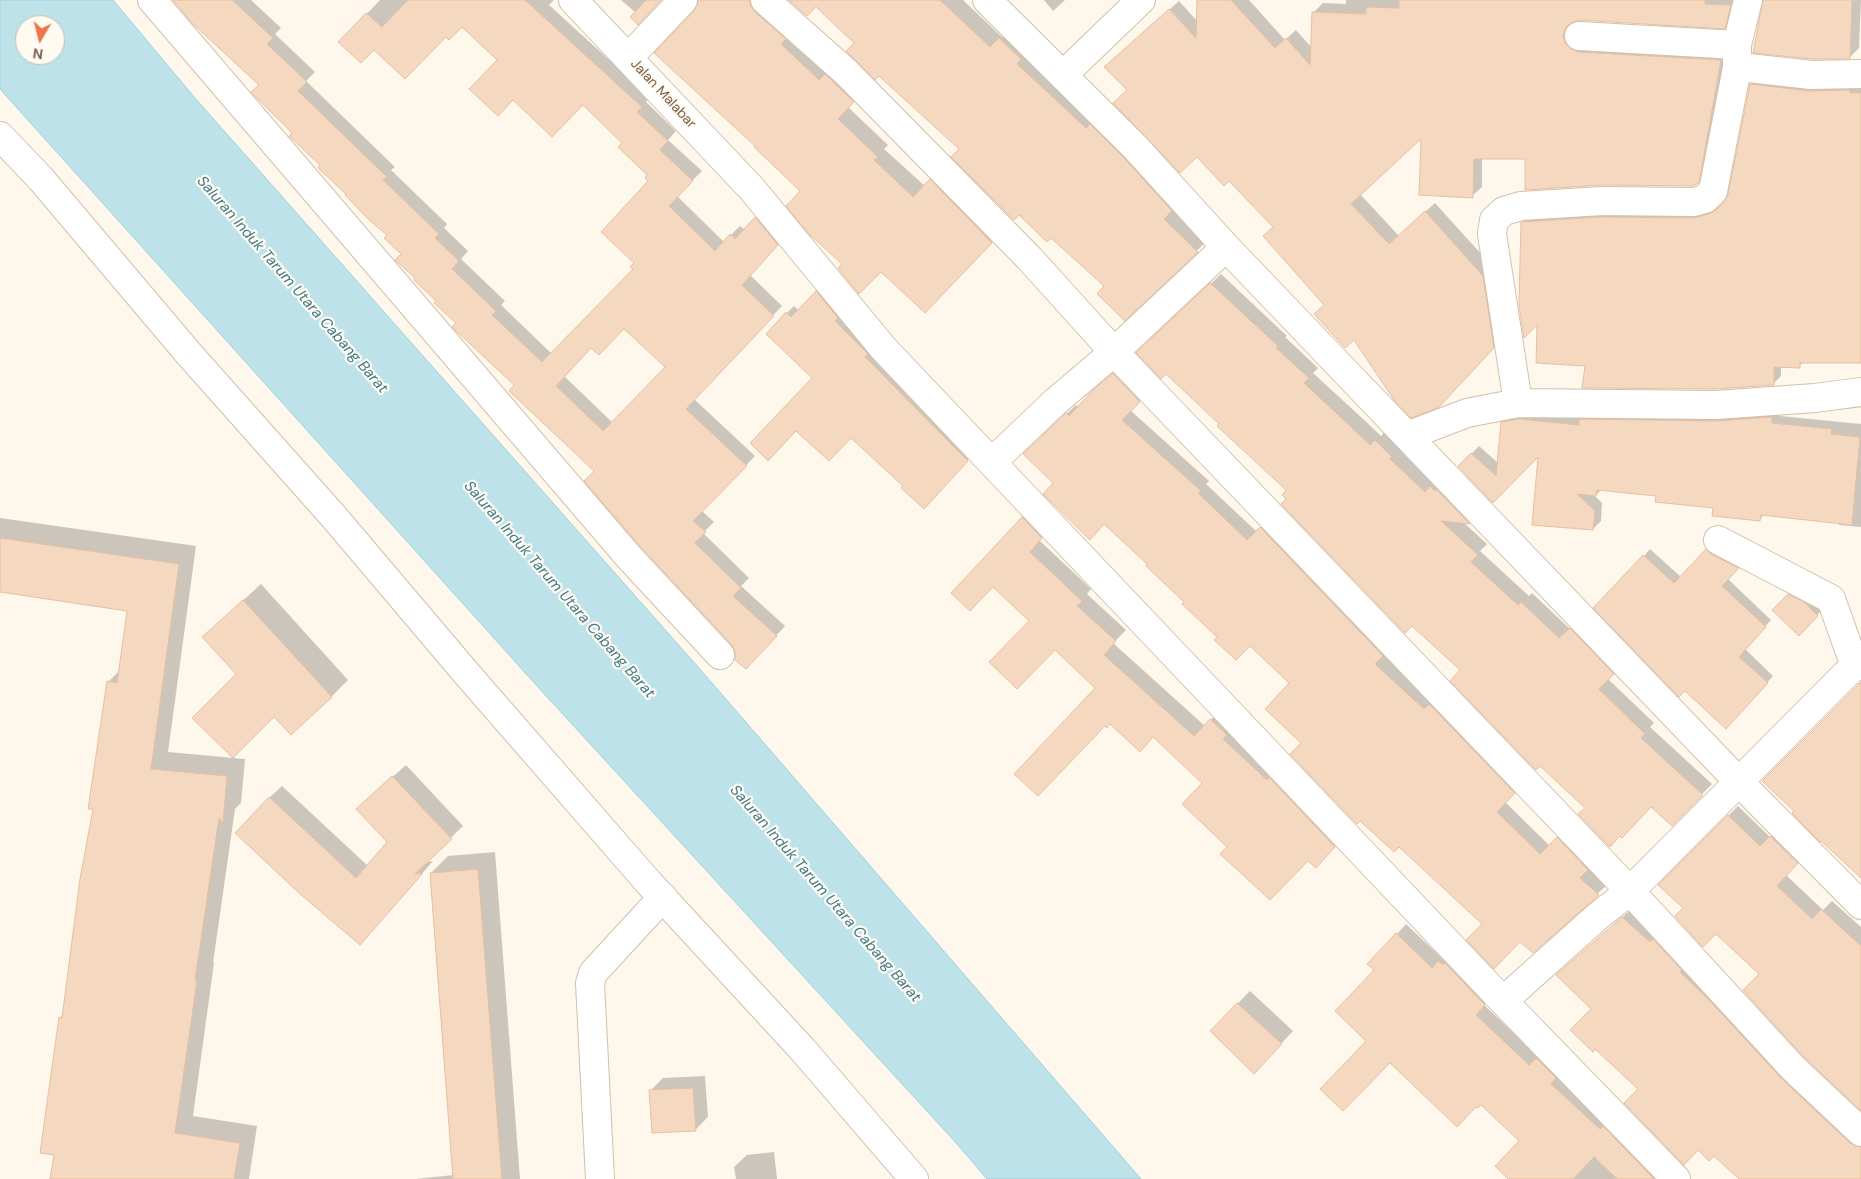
<!DOCTYPE html>
<html>
<head>
<meta charset="utf-8">
<style>
	body { margin:0 }
	#map { position:relative; width:1861px; height:1179px; overflow:hidden; background:#fef7eb; font-family:"DM Sans",sans-serif }
	canvas { display:block }
	.north { position:absolute; left:15px; top:15px; width:50px; height:50px; box-sizing:border-box; background:#fffbf3; border:1px solid #cbbcb0; border-radius:50%; rotate:188deg; font-size:14px; font-weight:700; line-height:20px; text-align:center; color:#7c5e4b }
	.north::after { content:''; display:block; margin:auto; width:18px; height:22px; background:#ef7549; clip-path:polygon(50% 0,100% 100%,50% 72%,0 100%) }
</style>
</head>
<body>
<div id="map">
<canvas width="1861" height="1179"></canvas>
<div class="north">N</div>
</div>
<script>
const ctx = document.querySelector('canvas').getContext('2d');
ctx.lineJoin = 'round';
function fill(path, color) {
  ctx.fillStyle = color;
  ctx.fill(path, 'evenodd');
}
function poly(rows) {
  const path = new Path2D();
  for (const r of rows) {
    path.moveTo(r[0], r[1]);
    for (let i = 2; i < r.length; i += 2) path.lineTo(r[i], r[i + 1]);
  }
  return path;
}
function strokePath(path, color, width, dash) {
  ctx.strokeStyle = color;
  ctx.lineWidth = width;
  ctx.lineCap = dash ? 'butt' : 'round';
  ctx.setLineDash(dash || []);
  ctx.stroke(path);
}
function label(font, color, halo, rows, align = 'center') {
  ctx.font = font + ' "DM Sans",sans-serif';
  ctx.lineWidth = 4.5;
  ctx.setLineDash([]);
  ctx.textBaseline = 'middle';
  ctx.strokeStyle = halo;
  ctx.fillStyle = color;
  for (const [text, x, y, turn = 0] of rows) {
    ctx.save();
    ctx.translate(x, y);
    ctx.rotate((+turn || 0) * Math.PI / 180);
    ctx.textAlign = isNaN(turn) ? turn : align;
    if (halo) ctx.strokeText(text, 0, 0);
    ctx.fillText(text, 0, 0);
    ctx.restore();
  }
}
const water = poly([
	[0,0,113,0,195,98,706,676,1141,1179,987,1179,958,1145,537,686,0,89,0,0],
	[25,25,55,25,55,55,25,55,25,25]
]);
const shadow = poly([
	[173,0,251,0,281,28,275,34,315,72,306,81,395,167,391,170,447,224,444,228,468,251,461,259,505,301,501,305,552,354,635,269,649,175,624,142,583,104,498,60,462,26,446,35,374,48,340,42,380,0,554,0,549,5,650,97,646,102,676,131,668,140,702,171,677,196,724,242,740,226,745,230,765,209,786,235,750,275,782,306,694,399,755,456,702,511,714,522,703,533,749,578,741,586,785,626,746,668,736,651,596,470,417,278,389,235,348,194,294,133,260,85],
	[624,327,667,367,613,423,564,376,592,346],
	[621,0,660,0,636,13],
	[699,0,765,0,864,90,848,107,888,145,884,149,925,186,942,169,1002,231,936,301,881,270,844,264,802,191,756,146,695,12],
	[790,0,963,0,1002,37,1011,28,1208,240,1125,319,1106,286,960,149,856,43,816,6],
	[1044,0,1065,0,1053,11],
	[1198,0,1249,0,1285,40,1296,30,1312,48,1313,13,1323,3,1346,4,1346,0,1738,0,1734,18,1724,27,1580,19,1574,20,1572,24,1730,51,1707,173,1698,182,1527,158,1482,157,1482,187,1472,196,1422,136,1360,194,1399,236,1435,203,1492,266,1503,338,1448,396,1355,338,1326,305,1274,227,1229,179,1197,156,1128,90,1115,58,1179,1,1197,21],
	[1764,0,1861,0,1859,48,1850,57],
	[1759,76,1861,85,1861,361,1804,361,1799,366,1781,366,1781,376,1773,384,1586,365,1539,322,1522,223,1530,215,1703,210,1718,207,1725,203,1730,194,1751,84],
	[1221,274,1287,336,1285,337,1318,368,1313,373,1362,418,1381,436,1385,431,1401,446,1399,448,1436,483,1479,513,1470,523,1463,522,1487,544,1480,551,1529,596,1532,593,1570,629,1580,619,1623,663,1608,679,1654,723,1650,727,1712,784,1672,824,1652,805,1587,808,1462,670,1413,624,1288,499,1288,490,1221,424,1148,343],
	[824,285,975,452,931,500,905,486,814,377,787,313,794,306,799,311],
	[1123,365,1148,392,1130,410,1209,481,1206,484,1257,532,1270,519,1391,646,1383,654,1523,783,1505,802,1550,846,1566,829,1596,860,1588,868,1607,885,1533,952,1521,940,1484,924,1303,743,1291,683,1250,644,1219,637,1149,564,1105,523,1055,483,1034,445,1076,405,1079,407,1104,381],
	[1780,409,1780,416,1861,424,1861,527,1839,525,1839,522,1765,514,1760,519,1715,507,1657,495,1601,490,1595,496,1602,503,1601,521,1593,529,1540,454,1493,501,1460,466,1479,446,1498,463,1502,423,1510,415],
	[1033,507,1052,527,1039,540,1091,589,1087,594,1126,630,1113,643,1205,726,1221,709,1345,836,1326,856,1308,860,1229,847,1204,783,1154,736,1097,688,1031,621,993,586,952,593],
	[0,518,196,546,168,752,245,759,241,803,235,809,213,963,214,963,193,1116,257,1126,249,1179,51,1179,55,1154,60,1018,64,1014,95,808,108,682,120,670,128,610,0,591],
	[1713,544,1744,561,1728,579,1771,620,1745,649,1773,676,1732,721,1644,556,1650,549,1681,577],
	[261,584,348,680,331,697,275,715,203,637],
	[1795,589,1823,609,1799,634,1774,610],
	[406,765,463,826,426,862,433,861,372,931,269,798,282,786,368,866,389,842,370,797],
	[1738,806,1770,837,1781,827,1807,853,1786,875,1823,910,1832,901,1861,927,1861,1109,1760,974,1716,932,1684,908,1660,885],
	[495,852,520,1179,415,1179,454,1175,431,873,448,856],
	[1633,908,1861,1134,1861,1179,1740,1179,1640,1089,1593,1008,1557,975],
	[1406,924,1443,959,1449,952,1494,994,1484,1005,1669,1179,1510,1179,1521,1141,1481,1103,1368,1041,1375,970,1397,934],
	[1250,991,1293,1031,1266,1060,1211,1031],
	[705,1076,708,1117,695,1130,650,1091,663,1078],
	[774,1152,777,1179,736,1179,734,1167,747,1155]
]);
const building = poly([
	[173,0,232,0,273,38,267,44,307,82,298,91,387,177,383,180,439,234,435,238,459,261,452,269,496,311,492,315,542,362,633,269,630,267,634,263,601,232,648,181,645,178,647,175,618,147,622,143,583,105,552,137,513,100,498,116,469,89,497,60,462,27,449,40,446,37,405,79,374,50,361,63,338,42,366,13,382,27,408,0,525,0,642,107,637,112,668,141,660,150,693,181,669,206,715,251,730,234,735,239,755,217,778,245,742,285,774,316,686,409,747,466,693,521,706,532,695,543,741,588,733,596,777,636,746,669,735,660,735,651,731,644,640,546,584,481,594,471,509,391,514,385,452,327,456,323,434,303,436,301,414,280,415,278,395,260,401,254,384,238,387,235,369,220,345,195,346,194,318,168,320,165,289,136,292,133,251,92,259,85,193,24,173,0],
	[624,329,665,367,603,431,556,386,591,348,599,355,624,329],
	[646,0,661,0,638,25,630,17,646,0],
	[698,0,750,0,750,5,755,12,786,39,781,44,819,80,825,74,854,102,838,119,878,157,874,160,913,197,930,179,992,243,925,313,881,272,859,294,838,268,842,264,809,234,786,206,800,191,754,147,755,146,654,53,694,11,698,0],
	[789,0,940,0,990,47,999,38,1021,59,1017,64,1086,128,1090,124,1124,158,1172,211,1164,219,1198,252,1125,321,1097,294,1104,286,1051,238,1047,242,1019,215,1014,220,951,157,959,149,879,76,875,80,846,51,854,43,816,7,807,16,789,0],
	[1197,0,1231,0,1275,48,1286,38,1310,65,1312,12,1366,14,1366,7,1399,8,1399,0,1705,0,1705,4,1731,5,1725,29,1580,20,1572,22,1566,27,1563,35,1565,43,1571,49,1578,52,1721,60,1699,183,1692,186,1602,185,1525,190,1525,159,1474,159,1473,198,1419,195,1421,139,1351,204,1389,244,1425,211,1483,276,1494,348,1439,407,1411,418,1394,400,1354,340,1345,348,1314,314,1324,305,1263,236,1273,227,1229,181,1224,186,1197,157,1180,173,1113,103,1127,90,1104,67,1169,9,1196,38,1197,0],
	[1763,0,1852,0,1850,59,1812,59,1753,53,1763,0],
	[1750,84,1809,91,1850,90,1850,93,1861,93,1861,363,1800,363,1800,368,1774,367,1774,385,1716,389,1582,388,1585,366,1536,363,1537,325,1524,338,1519,305,1521,222,1602,217,1694,218,1709,214,1716,210,1724,202,1728,194,1750,84],
	[1210,283,1278,346,1276,348,1309,378,1304,383,1352,428,1370,445,1375,440,1392,457,1390,459,1425,492,1430,486,1435,491,1436,489,1470,524,1441,521,1478,555,1471,562,1518,605,1521,602,1559,638,1570,628,1614,674,1599,689,1645,734,1641,738,1703,795,1672,826,1651,807,1622,838,1620,836,1610,847,1578,814,1585,808,1540,766,1536,770,1450,681,1460,670,1412,626,1405,633,1281,504,1286,499,1282,495,1286,490,1217,426,1219,424,1166,374,1161,379,1136,353,1210,283],
	[816,291,838,318,835,321,868,354,865,357,968,461,924,509,901,488,903,486,851,438,829,461,796,431,768,461,750,443,812,378,766,334,786,312,791,317,816,291],
	[1113,373,1140,402,1122,420,1201,491,1198,493,1247,540,1260,527,1383,656,1375,664,1424,709,1429,704,1515,793,1497,812,1540,854,1557,837,1588,870,1580,878,1599,895,1533,953,1520,942,1494,969,1466,940,1482,924,1399,847,1394,852,1360,821,1357,824,1290,754,1301,743,1265,709,1289,683,1250,646,1236,660,1214,640,1217,637,1182,604,1184,602,1146,566,1147,564,1104,524,1090,540,1043,494,1053,483,1023,454,1066,413,1069,416,1093,390,1113,373],
	[1772,417,1772,423,1832,429,1831,434,1860,437,1852,525,1761,515,1760,521,1712,516,1713,508,1655,502,1656,496,1597,490,1596,496,1577,494,1595,511,1593,530,1532,525,1538,457,1493,503,1458,466,1471,453,1496,476,1501,422,1519,419,1579,425,1579,419,1716,421,1772,417],
	[1022,517,1042,538,1030,552,1082,601,1077,606,1116,641,1104,655,1194,736,1210,719,1227,735,1223,739,1267,780,1269,777,1335,847,1316,868,1308,861,1270,900,1220,854,1227,847,1182,804,1202,783,1153,737,1140,752,1110,724,1107,728,1105,726,1038,796,1014,774,1095,688,1055,650,1017,689,989,662,1029,621,993,587,970,611,951,593,1022,517],
	[0,538,179,564,151,769,227,776,223,823,219,818,195,980,197,981,175,1133,240,1143,234,1179,50,1179,54,1155,40,1153,59,1017,62,1018,80,879,93,809,88,809,107,681,117,683,127,611,0,592,0,538],
	[1706,549,1711,554,1739,568,1722,586,1766,627,1739,657,1768,683,1726,729,1685,691,1679,697,1593,608,1643,555,1674,583,1706,549],
	[1788,594,1804,602,1818,616,1799,636,1772,610,1788,594],
	[243,600,332,697,291,735,274,717,233,758,192,718,236,674,202,637,243,600],
	[1861,682,1861,878,1821,841,1820,842,1792,813,1794,811,1762,781,1861,682],
	[392,776,452,839,415,874,423,873,360,945,299,893,235,833,269,797,356,878,387,842,356,809,392,776],
	[1728,815,1760,846,1770,836,1798,863,1777,886,1812,919,1821,909,1861,946,1861,1111,1804,1057,1743,990,1759,974,1716,934,1703,947,1675,916,1683,908,1658,885,1728,815],
	[478,869,502,1179,453,1179,430,873,478,869],
	[1622,917,1650,942,1653,939,1682,970,1680,972,1709,1000,1782,1079,1850,1143,1861,1147,1861,1179,1739,1179,1714,1156,1709,1161,1698,1150,1684,1165,1624,1103,1638,1089,1595,1049,1593,1052,1570,1030,1591,1009,1556,975,1622,917],
	[1396,933,1432,968,1438,961,1443,965,1445,963,1485,1005,1476,1015,1529,1065,1536,1058,1556,1078,1551,1084,1600,1129,1603,1126,1654,1179,1617,1179,1594,1157,1573,1179,1508,1179,1495,1166,1519,1141,1481,1105,1478,1108,1476,1107,1457,1127,1390,1063,1343,1111,1320,1089,1366,1041,1335,1011,1374,970,1367,964,1396,933],
	[1237,1003,1282,1044,1254,1074,1210,1031,1237,1003],
	[693,1088,696,1131,652,1133,649,1090,693,1088]
]);
const minor = poly([
	[152,0,628,556,720,655],
	[573,0,752,189,884,349,1503,1001,1676,1179],
	[765,0,846,72,1030,259,1114,352,1630,891,1793,1068,1861,1132],
	[987,0,1135,147,1226,247,1407,436,1739,782,1861,905],
	[1579,36,1737,45],
	[629,57,683,0],
	[1737,68,1749,68,1811,75,1861,74],
	[1063,75,1141,0],
	[0,136,41,179,189,354,334,517,467,674,649,883,803,1050,914,1179],
	[1518,403,1492,234,1494,220,1504,211,1521,206,1602,201,1694,202,1705,199,1713,191,1737,68,1737,45,1748,0],
	[1407,436,1467,413,1518,403,1716,405,1815,398,1861,392],
	[992,462,1055,402,1114,352,1226,247],
	[1718,540,1831,599,1855,666],
	[1503,1001,1598,916,1630,891,1845,675,1855,666,1861,666],
	[600,1179,590,983,593,973,663,897]
]);
const streetNames = [
	["Jalan Malabar",663,94,47]
];
const waterNames = [
	["Saluran Induk Tarum Utara Cabang Barat",292,285,49],
	["Saluran Induk Tarum Utara Cabang Barat",559,590,49],
	["Saluran Induk Tarum Utara Cabang Barat",825,894,49]
];
fill(water, '#bde2ea');
strokePath(water, '#a2d1dd', 1);
fill(shadow, '#0003');
fill(building, '#f5d8c0');
strokePath(building, '#e9be9f', 1);
strokePath(minor, '#d2c0ae', 30);
strokePath(minor, '#fff', 28);
label('14px', '#7c5e4b', '#fffbf3', streetNames);
label('italic 15px', '#3f7a89', '#fffbf3', waterNames);
</script>
</body>
</html>
